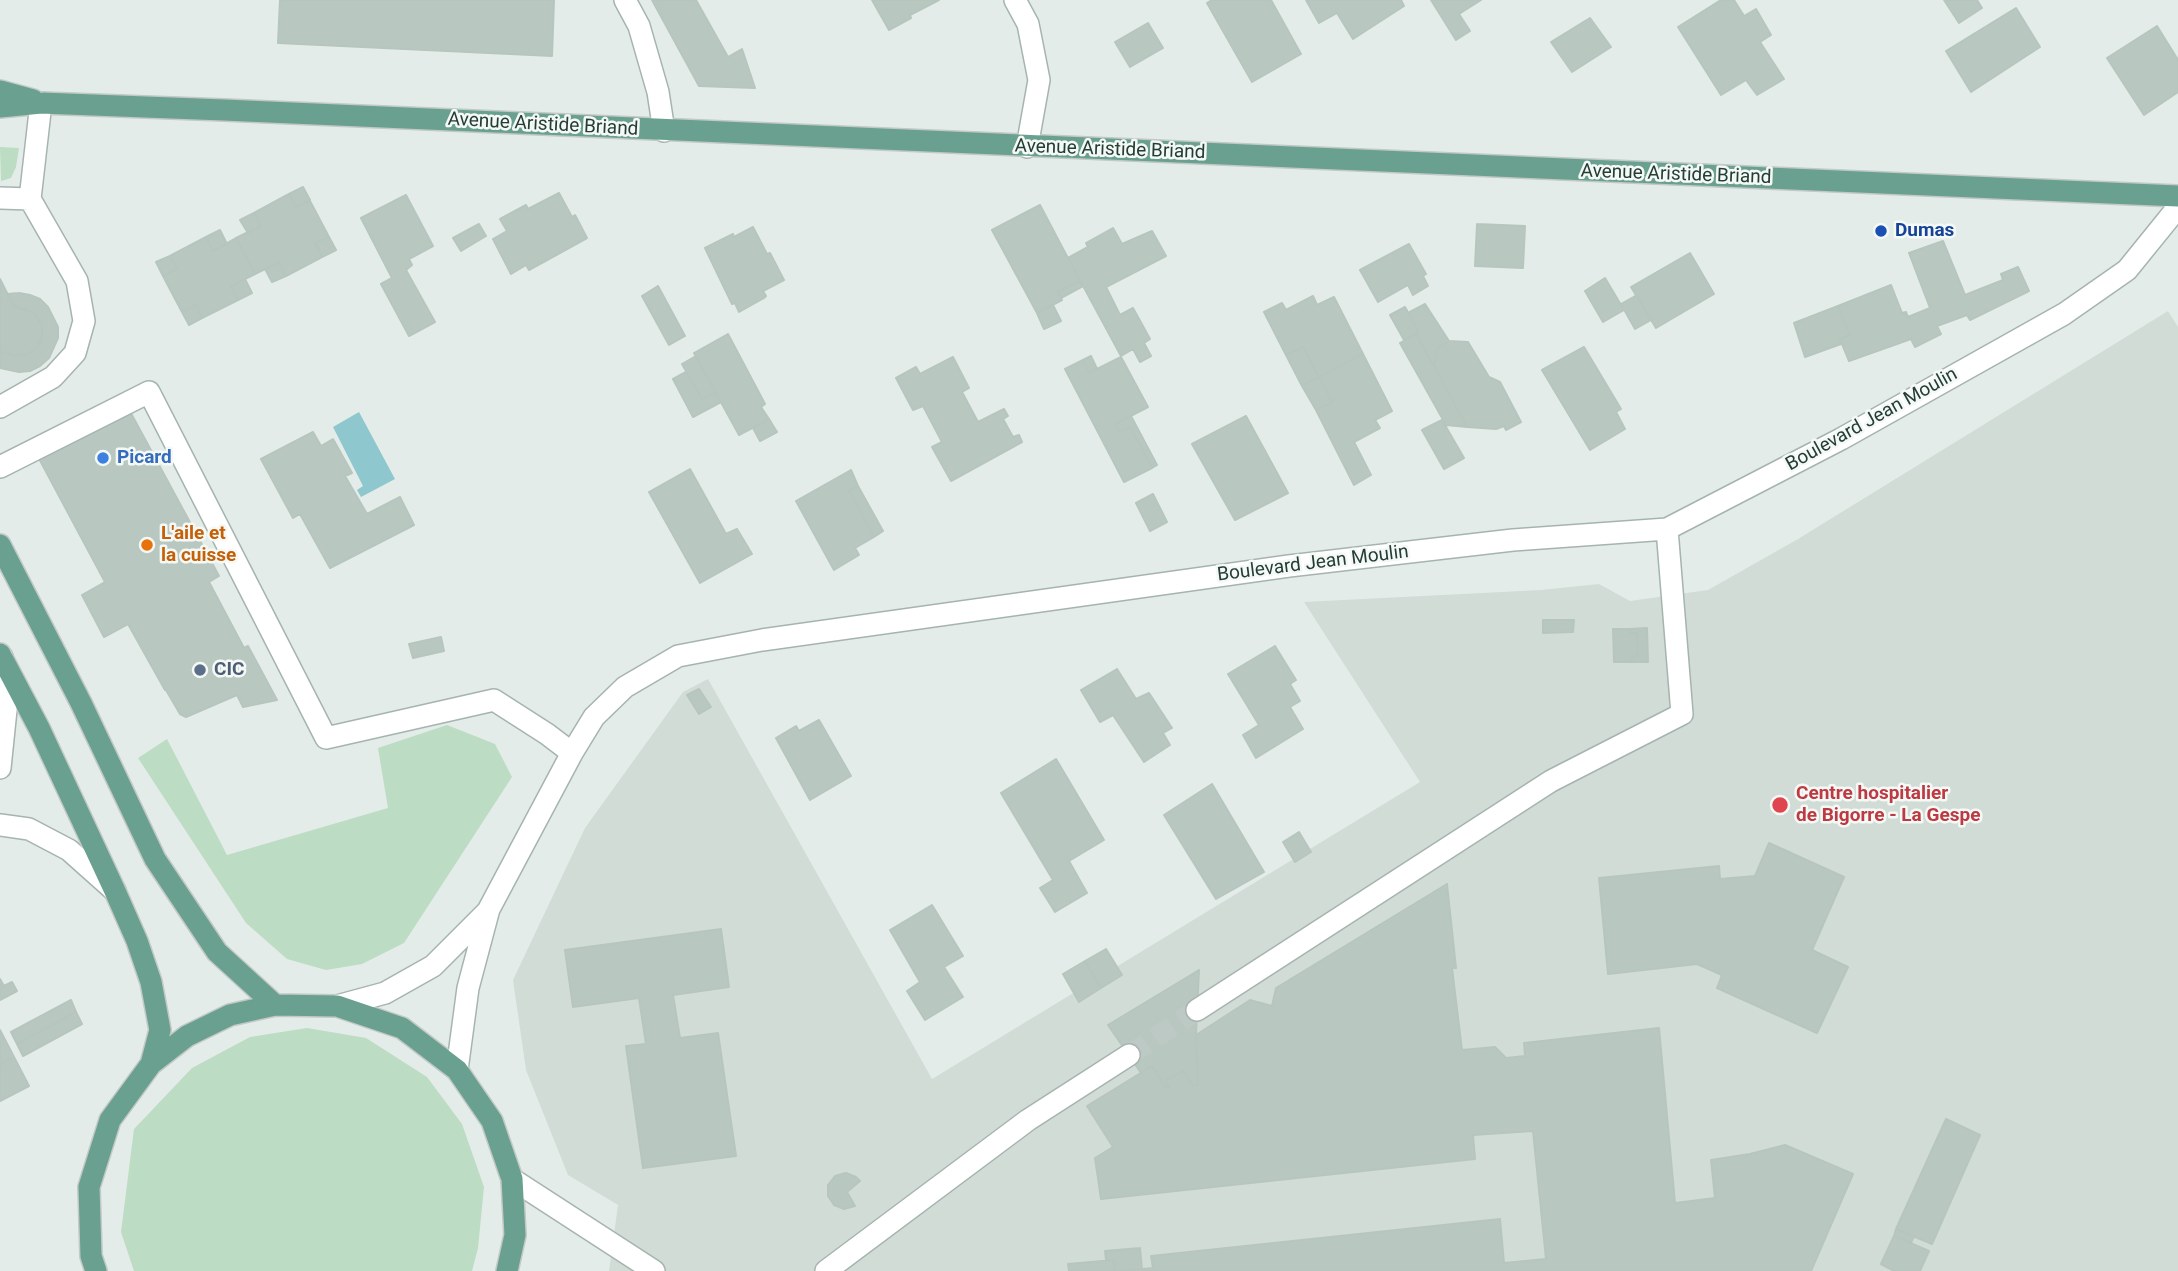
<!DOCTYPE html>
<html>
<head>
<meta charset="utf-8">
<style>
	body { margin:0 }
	canvas { display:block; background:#e3ece8 }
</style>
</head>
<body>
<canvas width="2178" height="1271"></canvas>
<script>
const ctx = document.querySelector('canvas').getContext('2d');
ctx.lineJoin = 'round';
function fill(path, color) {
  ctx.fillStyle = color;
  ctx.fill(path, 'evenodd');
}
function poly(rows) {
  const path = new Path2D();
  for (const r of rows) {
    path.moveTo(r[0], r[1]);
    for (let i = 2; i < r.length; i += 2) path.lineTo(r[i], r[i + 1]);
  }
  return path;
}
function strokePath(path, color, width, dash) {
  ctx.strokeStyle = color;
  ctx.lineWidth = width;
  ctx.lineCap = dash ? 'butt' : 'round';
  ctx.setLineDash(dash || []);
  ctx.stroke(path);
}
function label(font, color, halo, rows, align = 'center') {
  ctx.font = font + ' Roboto,sans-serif';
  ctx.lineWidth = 5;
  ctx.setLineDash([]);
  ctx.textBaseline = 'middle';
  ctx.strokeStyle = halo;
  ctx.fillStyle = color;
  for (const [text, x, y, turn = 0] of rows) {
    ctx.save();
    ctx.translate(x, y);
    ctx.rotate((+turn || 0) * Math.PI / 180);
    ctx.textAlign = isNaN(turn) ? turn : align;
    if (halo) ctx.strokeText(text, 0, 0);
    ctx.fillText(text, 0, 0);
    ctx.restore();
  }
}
const built = poly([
	[2168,311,2178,327,2178,1271,609,1271,618,1205,568,1175,526,1070,513,980,585,828,683,692,708,679,932,1079,1420,782,1304,602,1541,590,1599,584,1630,601,1708,590,1798,539]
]);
const green = poly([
	[0,147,19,148,16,167,11,178,1,181],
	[447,725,495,744,512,777,404,943,362,964,326,970,287,959,246,923,138,758,167,739,227,855,388,808,378,748],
	[307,1028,366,1038,427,1077,462,1124,484,1187,478,1248,472,1271,134,1271,121,1232,134,1129,192,1068,250,1037]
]);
const water = poly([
	[359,412,395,479,361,497,357,490,363,486,333,427]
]);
const building = poly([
	[280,0,554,0,552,56,278,43,280,0],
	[652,0,696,0,728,57,742,49,755,88,699,86,652,0],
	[872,0,939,0,910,15,911,18,889,30,872,0],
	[1212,0,1271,0,1301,54,1252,82,1207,3,1212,0],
	[1306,0,1401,0,1404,6,1353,39,1337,13,1319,23,1306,0],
	[1431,0,1481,0,1459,14,1470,31,1456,40,1431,0],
	[1721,0,1734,0,1744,16,1756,9,1771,35,1760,42,1784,79,1757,95,1746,80,1721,95,1678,27,1721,0],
	[1944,0,1977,0,1982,8,1959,23,1944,0],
	[2016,8,2040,47,1971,92,1946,51,2016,8],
	[1590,18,1611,47,1572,72,1551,42,1590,18],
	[1148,23,1163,48,1130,67,1115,42,1148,23],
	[2157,26,2178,60,2178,92,2144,115,2107,58,2157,26],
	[303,187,310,200,296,207,289,194,303,187],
	[559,193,572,217,575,215,587,238,529,270,526,265,511,274,493,239,507,231,500,219,526,205,528,209,559,193],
	[289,194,296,207,310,201,329,237,315,243,322,257,286,276,279,262,255,274,236,238,261,226,254,213,289,194],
	[406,195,433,246,409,259,412,265,406,270,435,322,409,336,381,284,392,278,361,218,406,195],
	[1040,205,1080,281,1058,292,1062,300,1037,313,992,230,1040,205],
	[254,213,261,226,248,233,240,220,254,213],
	[479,224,486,236,461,251,453,238,479,224],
	[1477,224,1525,226,1523,268,1475,266,1477,224],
	[753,227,767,254,770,253,784,280,763,291,766,296,764,298,739,312,735,303,732,304,705,248,733,234,734,237,753,227],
	[1113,228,1122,244,1152,231,1166,256,1106,287,1120,315,1133,308,1150,339,1144,343,1151,356,1140,362,1133,349,1121,356,1068,258,1088,247,1086,243,1113,228],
	[220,230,227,244,213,251,206,237,220,230],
	[206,237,213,251,236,238,255,274,231,286,238,300,202,318,196,305,182,312,163,276,177,269,170,256,206,237],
	[329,237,336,250,322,257,315,243,329,237],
	[1943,241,1965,295,2003,280,2001,274,2018,267,2029,291,1970,320,1967,315,1937,326,1941,334,1915,347,1911,339,1849,361,1840,339,1850,335,1838,306,1891,285,1902,313,1906,312,1908,317,1930,308,1909,253,1943,241],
	[1409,244,1426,274,1423,276,1428,286,1413,295,1408,285,1378,302,1360,270,1409,244],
	[1690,253,1714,294,1656,328,1631,287,1690,253],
	[170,256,177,269,163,276,156,262,170,256],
	[279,262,286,276,272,282,265,269,279,262],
	[1605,278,1624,310,1603,322,1585,291,1605,278],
	[0,279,14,307,32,312,37,316,42,328,41,340,38,346,28,354,15,356,4,352,0,354,0,279],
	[245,279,252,293,238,300,231,286,245,279],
	[1080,281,1083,286,1061,298,1058,292,1080,281],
	[658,286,685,336,669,345,642,296,658,286],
	[19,293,30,295,40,299,48,307,58,327,58,338,49,358,40,366,30,371,19,372,0,368,0,354,4,352,15,356,28,354,38,346,42,334,42,328,37,316,26,309,14,307,7,294,19,293],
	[1637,295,1651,320,1635,329,1621,304,1637,295],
	[1313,296,1317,305,1334,297,1363,354,1319,377,1303,347,1286,355,1264,312,1282,303,1286,310,1313,296],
	[1425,304,1449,341,1438,348,1434,366,1416,334,1419,332,1408,313,1425,304],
	[196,305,202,318,189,325,182,312,196,305],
	[1053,305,1061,321,1044,329,1037,313,1053,305],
	[1838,306,1850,335,1840,339,1841,344,1805,357,1794,323,1838,306],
	[1405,307,1419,332,1404,340,1390,315,1405,307],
	[728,334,765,404,761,407,769,419,739,435,694,353,728,334],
	[1416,334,1434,366,1467,427,1446,425,1400,343,1416,334],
	[1449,341,1468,342,1489,377,1500,382,1521,422,1506,430,1504,426,1496,429,1467,427,1434,366,1438,348,1449,341],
	[1303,347,1319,377,1302,386,1286,355,1303,347],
	[1584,347,1621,409,1616,412,1625,429,1590,450,1542,370,1584,347],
	[1363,354,1392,411,1375,420,1380,428,1354,442,1371,475,1354,485,1316,410,1332,402,1319,377,1363,354],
	[696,356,716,393,702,399,682,364,696,356],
	[1091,356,1097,369,1089,373,1083,360,1091,356],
	[953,357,969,388,962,392,978,422,1004,409,1008,416,1003,419,1013,437,1019,435,1022,442,951,481,932,447,942,442,923,406,913,410,896,378,916,367,920,374,953,357],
	[1121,357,1148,407,1115,424,1118,430,1124,431,1130,427,1152,468,1124,482,1065,369,1083,360,1089,373,1121,357],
	[686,372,702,399,716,393,721,402,693,417,673,379,686,372],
	[1319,377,1332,402,1316,410,1302,386,1319,377],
	[126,404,219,576,209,582,244,648,248,646,277,700,243,707,237,695,186,717,180,714,166,690,165,690,128,624,104,637,82,595,105,582,36,453,126,404],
	[1131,416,1157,465,1152,468,1130,427,1124,431,1118,430,1115,424,1131,416],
	[1246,416,1288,493,1235,520,1192,444,1246,416],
	[769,419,777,432,760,441,753,428,769,419],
	[1442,420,1464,458,1444,469,1422,430,1442,420],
	[313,432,321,446,333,439,352,473,345,476,367,514,400,497,414,525,330,568,300,514,293,518,261,459,313,432],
	[690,469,726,534,737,529,752,554,700,583,649,492,690,469],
	[851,470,858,486,849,490,874,537,855,548,859,555,834,570,796,501,851,470],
	[858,486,883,531,874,537,849,490,858,486],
	[1153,494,1167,522,1150,531,1136,503,1153,494],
	[1543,620,1574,620,1573,632,1543,633,1543,620],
	[1647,628,1648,662,1632,662,1632,656,1638,656,1637,633,1630,633,1630,629,1647,628],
	[1613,629,1630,629,1630,633,1637,633,1638,656,1632,656,1632,662,1614,662,1613,629],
	[441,637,444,651,413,658,409,644,441,637],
	[1275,646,1296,680,1290,684,1300,701,1290,707,1303,729,1256,758,1243,735,1259,725,1228,674,1275,646],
	[1117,669,1136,699,1149,693,1172,728,1163,733,1170,745,1144,762,1113,715,1100,722,1081,690,1117,669],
	[699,689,711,707,699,714,687,695,699,689],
	[819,720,851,776,810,800,776,738,796,726,799,731,819,720],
	[1056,759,1104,840,1069,861,1087,893,1055,912,1040,888,1053,880,1001,793,1056,759],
	[1212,784,1264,872,1216,899,1164,815,1212,784],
	[1299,832,1311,852,1295,862,1283,842,1299,832],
	[1769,843,1844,877,1812,950,1848,967,1817,1033,1717,988,1722,975,1697,964,1608,974,1599,878,1719,866,1720,879,1755,876,1769,843],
	[1447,884,1456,968,1452,968,1462,1050,1495,1047,1506,1058,1525,1056,1524,1043,1659,1028,1675,1203,1715,1198,1711,1160,1750,1154,1785,1145,1853,1174,1811,1271,1122,1271,1153,1268,1151,1256,1500,1219,1504,1263,1546,1259,1533,1131,1473,1135,1475,1159,1101,1199,1095,1158,1113,1147,1087,1106,1152,1066,1166,1088,1169,1087,1166,1080,1183,1071,1193,1086,1198,1085,1196,1035,1250,1000,1272,1006,1276,988,1447,884],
	[932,905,963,956,944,967,963,997,925,1020,907,991,920,982,890,930,932,905],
	[721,929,729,987,673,995,680,1038,718,1033,736,1156,643,1168,626,1046,646,1044,639,998,573,1007,565,950,721,929],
	[1106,949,1122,975,1101,988,1085,961,1106,949],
	[1085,961,1101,988,1079,1002,1063,974,1085,961],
	[1199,970,1196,1035,1198,1085,1193,1086,1183,1071,1166,1080,1169,1087,1166,1088,1152,1066,1141,1073,1108,1025,1199,970],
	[0,979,4,986,12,982,17,991,0,1000,0,979],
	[71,1000,76,1012,17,1044,11,1032,71,1000],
	[76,1012,82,1024,23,1056,17,1044,76,1012],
	[0,1030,14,1057,0,1064,0,1030],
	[14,1057,29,1086,0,1101,0,1064,14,1057],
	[1946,1119,1980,1135,1932,1244,1896,1229,1946,1119],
	[846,1173,856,1177,860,1181,847,1192,855,1206,844,1209,834,1205,828,1196,828,1185,835,1176,846,1173],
	[1896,1229,1914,1236,1911,1243,1894,1236,1896,1229],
	[1894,1236,1929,1251,1920,1271,1894,1271,1881,1264,1894,1236],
	[1140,1248,1142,1269,1115,1271,1114,1260,1106,1260,1105,1251,1140,1248],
	[1114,1260,1115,1271,1069,1271,1068,1264,1114,1260]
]);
const minorTunnel = poly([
	[1129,1055,1197,1010]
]);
const minor = poly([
	[625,0,639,26,658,92,664,131],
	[1015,0,1028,24,1039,80,1027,147],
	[0,198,30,199],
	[0,407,53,377,75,353,84,321,77,281,30,199,41,103],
	[0,467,149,392,326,738,494,700,547,734,572,753],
	[0,768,6,710,2,657],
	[0,825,29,829,69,850,115,891],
	[337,1006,385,993,433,966,488,911],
	[1197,1010,1551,781,1682,714,1667,529],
	[457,1070,468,988,489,909,572,753,594,717,625,687,678,656,762,640,1289,566,1513,540,1667,529,1841,439,2064,314,2127,270,2178,207],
	[512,1179,654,1271],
	[826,1271,1028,1120,1129,1055]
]);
const major = poly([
	[0,91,33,100],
	[0,107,41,103,224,110,2178,196],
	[0,545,81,703,155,859,217,952,275,1005],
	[0,654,39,728,115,891,137,941,151,982,160,1030,151,1064],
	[96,1271,91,1256,89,1187,110,1120,151,1064,187,1036,230,1015,275,1005,337,1006,402,1028,457,1070,492,1121,512,1179,515,1235,507,1271]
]);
const markers = [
	[1881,231,7,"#1a4fb4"],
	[103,458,7,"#3f7fe0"],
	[147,545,7,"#e8710a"],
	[200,670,7,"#5c6f8a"],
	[1780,805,9,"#e0444e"]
];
const streetNames = [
	["Avenue Aristide Briand",543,125,3],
	["Avenue Aristide Briand",1110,150,2],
	["Avenue Aristide Briand",1676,175,2],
	["Boulevard Jean Moulin",1872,420,-29],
	["Boulevard Jean Moulin",1313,564,-7]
];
const transitNames = [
	["Dumas",1895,231]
];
const shopNames = [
	["Picard",117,458]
];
const foodNames = [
	["L'aile et",161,534],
	["la cuisse",161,556]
];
const serviceNames = [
	["CIC",214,670]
];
const healthNames = [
	["Centre hospitalier",1796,794],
	["de Bigorre - La Gespe",1796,816]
];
fill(built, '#d2dcd7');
fill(green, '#bddcc4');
fill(water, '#8ec7ce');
fill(building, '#b9c7c1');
strokePath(building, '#b6c6be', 2);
strokePath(minorTunnel, '#bdc9c4', 21, [21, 10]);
strokePath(minor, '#a6b4af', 24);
strokePath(major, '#c2c9c6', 24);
strokePath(minor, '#fff', 21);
strokePath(major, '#6aa08f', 21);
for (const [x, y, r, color] of markers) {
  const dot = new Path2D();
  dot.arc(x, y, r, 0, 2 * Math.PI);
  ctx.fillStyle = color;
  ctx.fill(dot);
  strokePath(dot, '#f4f9f6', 2.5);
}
label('19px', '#243d35', '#f4f9f6', streetNames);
label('bold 19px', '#164399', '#f4f9f6', transitNames, 'left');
label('bold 19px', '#366cbe', '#f4f9f6', shopNames, 'left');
label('bold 19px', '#c56008', '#f4f9f6', foodNames, 'left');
label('bold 19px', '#4e5e75', '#f4f9f6', serviceNames, 'left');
label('bold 19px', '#be3a42', '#f4f9f6', healthNames, 'left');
</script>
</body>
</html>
